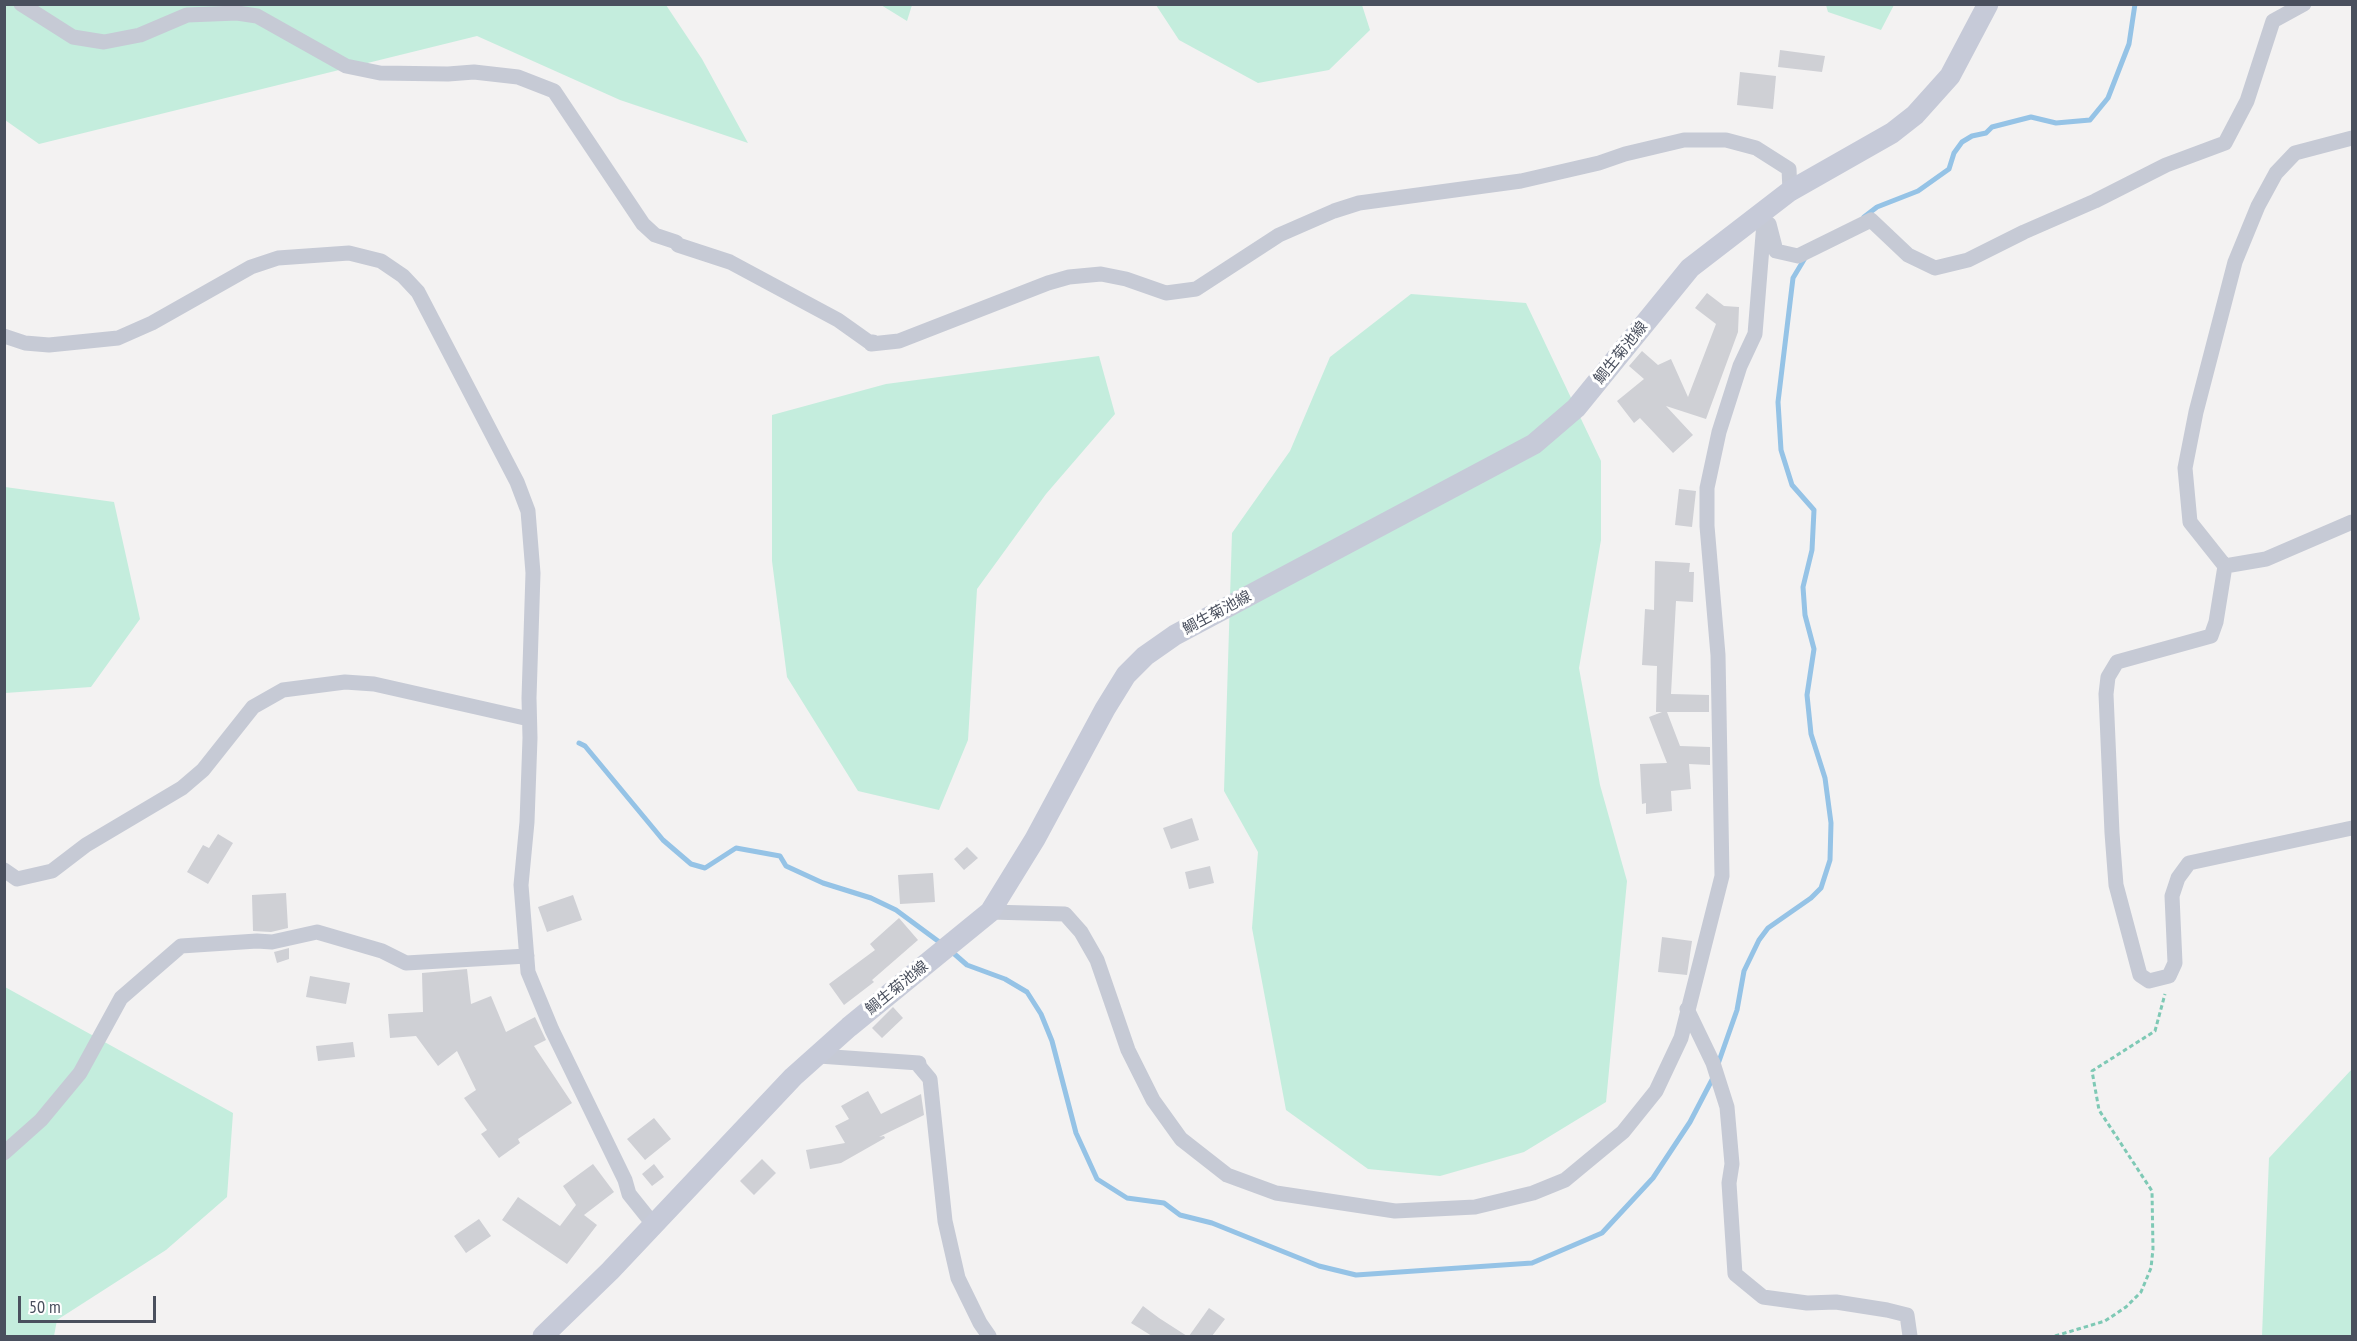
<!DOCTYPE html>
<html>
<head>
<meta charset="utf-8">
<style>
	body { margin:0 }
	#map { position:relative; width:2357px; height:1341px; overflow:hidden; background:#f3f2f2; font-family:"PT Sans Narrow",sans-serif }
	canvas { display:block }
	.frame { position:absolute; inset:0; border:6px solid #4a505e; pointer-events:none }
	.scale { position:absolute; left:18px; top:1296px; width:138px; height:27px; box-sizing:border-box; border:3px solid #4a505e; border-top:0; padding-left:8px; font-size:18px; line-height:21px; white-space:nowrap; color:#4a505e; -webkit-text-stroke:4px #fff; paint-order:stroke }
</style>
</head>
<body>
<div id="map">
<canvas width="2357" height="1341"></canvas>
<div class="frame"></div>
<div class="scale">50 m</div>
</div>
<script>
const ctx = document.querySelector('canvas').getContext('2d');
ctx.lineJoin = 'round';
function fill(path, color) {
  ctx.fillStyle = color;
  ctx.fill(path, 'evenodd');
}
function poly(rows) {
  const path = new Path2D();
  for (const r of rows) {
    path.moveTo(r[0], r[1]);
    for (let i = 2; i < r.length; i += 2) path.lineTo(r[i], r[i + 1]);
  }
  return path;
}
function strokePath(path, color, width, dash) {
  ctx.strokeStyle = color;
  ctx.lineWidth = width;
  ctx.lineCap = dash ? 'butt' : 'round';
  ctx.setLineDash(dash || []);
  ctx.stroke(path);
}
function label(font, color, halo, rows, align = 'center') {
  ctx.font = font + ' "PT Sans Narrow","Noto Sans JP",sans-serif';
  ctx.lineWidth = 6;
  ctx.setLineDash([]);
  ctx.textBaseline = 'middle';
  ctx.strokeStyle = halo;
  ctx.fillStyle = color;
  for (const [text, x, y, turn = 0] of rows) {
    ctx.save();
    ctx.translate(x, y);
    ctx.rotate((+turn || 0) * Math.PI / 180);
    ctx.textAlign = isNaN(turn) ? turn : align;
    if (halo) ctx.strokeText(text, 0, 0);
    ctx.fillText(text, 0, 0);
    ctx.restore();
  }
}
const green = poly([
	[9,4,666,5,702,59,748,143,620,100,477,36,39,144,5,120,4,8],
	[881,5,912,4,912,5,907,21],
	[1156,5,1362,5,1370,30,1329,70,1258,83,1179,40],
	[1826,5,1826,4,1894,5,1881,30,1828,12],
	[1411,294,1526,303,1601,461,1601,540,1579,668,1600,785,1627,881,1606,1102,1524,1152,1440,1176,1368,1169,1286,1110,1252,928,1258,852,1224,791,1232,533,1290,451,1330,357],
	[1099,356,1115,414,1046,494,977,589,968,740,939,810,858,791,787,677,772,561,772,415,886,384],
	[5,487,114,502,140,619,91,687,5,693],
	[5,987,233,1113,227,1197,166,1250,57,1320,54,1336,5,1336],
	[2352,1069,2352,1336,2262,1336,2269,1158]
]);
const stream = poly([
	[1864,217,1877,207,1918,191,1949,169,1954,153,1962,142,1972,136,1986,133,1992,127,2031,117,2056,123,2090,120,2108,98,2129,44,2135,4],
	[579,743,585,746,663,840,691,864,705,868,736,848,780,856,786,866,823,883,871,898,896,910,942,944],
	[951,951,967,965,1005,979,1027,992,1041,1014,1052,1041,1076,1133,1097,1179,1127,1198,1164,1203,1180,1215,1212,1223,1319,1266,1356,1275,1532,1263,1602,1233,1653,1178,1690,1122,1714,1076],
	[1718,1064,1737,1010,1744,971,1759,940,1768,928,1811,898,1821,888,1830,860,1831,823,1825,778,1811,734,1807,695,1814,649,1805,615,1803,587,1812,550,1814,510,1792,485,1781,450,1778,402,1793,278,1805,258]
]);
const building = poly([
	[1780,50,1825,56,1822,72,1778,67],
	[1740,72,1776,76,1773,109,1737,105],
	[1707,293,1724,306,1739,307,1738,332,1706,419,1666,406,1693,435,1673,453,1640,418,1634,423,1617,401,1644,379,1629,366,1642,351,1658,365,1671,359,1688,397,1716,324,1695,308],
	[1679,489,1696,491,1692,527,1675,525],
	[1655,561,1690,563,1689,572,1694,572,1693,602,1676,601,1671,694,1709,695,1709,712,1667,712,1680,746,1710,747,1710,765,1689,764,1691,789,1671,791,1672,811,1646,814,1646,803,1642,804,1640,764,1667,763,1649,717,1662,712,1656,712,1657,666,1642,665,1645,609,1654,610],
	[1192,818,1199,840,1171,849,1163,828],
	[218,834,233,843,208,884,187,872,203,845,209,848],
	[967,847,978,858,964,870,954,859],
	[1210,866,1214,883,1189,889,1185,872],
	[933,873,935,902,900,904,898,875],
	[286,893,288,928,271,932,253,931,252,895],
	[573,895,582,920,547,932,538,907],
	[899,918,918,940,872,980,874,982,844,1005,829,984,875,950,870,944],
	[1662,937,1692,941,1687,975,1658,972],
	[289,948,289,959,277,963,274,952],
	[467,969,471,1004,491,996,506,1032,535,1017,546,1040,534,1046,572,1103,518,1139,520,1143,499,1158,481,1134,487,1130,464,1098,476,1090,457,1051,438,1066,416,1036,390,1038,388,1014,423,1012,422,973],
	[310,976,350,983,346,1004,306,997],
	[893,1007,903,1018,882,1038,872,1028],
	[353,1042,355,1057,318,1061,316,1046],
	[868,1091,881,1114,921,1094,924,1115,879,1137,884,1136,885,1138,841,1163,810,1169,806,1150,845,1143,835,1126,849,1119,841,1106],
	[654,1118,671,1139,645,1160,627,1139],
	[762,1159,776,1173,754,1195,740,1181],
	[593,1164,614,1192,584,1215,597,1225,567,1264,502,1220,518,1197,560,1226,576,1205,563,1186],
	[654,1164,664,1177,652,1186,642,1174],
	[479,1219,491,1236,466,1253,454,1236],
	[1143,1306,1159,1318,1187,1336,1152,1336,1131,1323],
	[1209,1308,1225,1319,1212,1336,1189,1336]
]);
const path = poly([
	[2055,1336,2105,1321,2126,1307,2141,1292,2151,1268,2153,1249,2152,1191,2099,1110,2092,1071,2155,1031,2165,994]
]);
const minor = poly([
	[21,4,73,37,104,42,140,35,187,15,237,13,257,16,346,66,380,73,448,74,474,72,518,77,554,91,643,224,655,235,676,242,678,245,730,262,838,320,869,342,873,342,871,344,899,341,1048,283,1069,277,1101,274,1126,279,1166,293,1196,289,1279,235,1334,211,1359,203,1521,181,1599,163,1625,154,1684,140,1726,140,1756,148,1789,169,1790,191],
	[2352,138,2295,153,2276,173,2258,206,2235,262,2196,412,2185,468,2190,522,2225,566,2216,622,2211,636,2117,662,2108,677,2106,694,2112,833,2116,885,2140,975,2149,981,2169,976,2175,963,2172,896,2178,878,2189,863,2352,828],
	[1769,224,1776,251,1798,256,1871,220,1908,255,1935,268,1968,260,2024,232,2095,201,2166,165,2225,143,2247,101,2273,21,2304,4],
	[4,336,25,343,49,345,118,338,152,323,251,267,278,258,349,253,381,261,403,276,418,292,517,482,528,511,533,573,529,698,530,738,527,822,521,885,528,972,552,1030,625,1180,629,1194,653,1224],
	[2225,566,2266,559,2352,522],
	[4,870,17,879,52,871,86,845,182,788,203,770,253,707,283,690,345,682,374,684,529,719],
	[990,912,1065,914,1081,932,1097,960,1128,1050,1153,1100,1181,1139,1227,1175,1276,1193,1395,1211,1475,1207,1533,1193,1565,1180,1623,1132,1656,1091,1681,1038,1722,876,1718,655,1707,526,1707,488,1719,432,1740,366,1755,334,1765,210],
	[1687,1009,1713,1063,1727,1107,1732,1164,1729,1183,1735,1274,1763,1297,1807,1303,1836,1302,1887,1310,1907,1315,1910,1336],
	[819,1056,919,1063,919,1066,930,1079,945,1221,958,1278,980,1323,989,1336],
	[4,1153,41,1120,80,1073,121,998,181,946,257,941,272,942,317,932,382,951,406,963,527,956]
]);
const secondary = poly([
	[543,1336,610,1271,793,1077,849,1027,990,912,1035,839,1105,709,1126,675,1145,656,1175,635,1534,444,1576,408,1690,268,1790,191,1892,133,1915,115,1950,76,1988,4]
]);
const streetNames = [
	["鯛生菊池線",1621,353,-51],
	["鯛生菊池線",1217,613,-28],
	["鯛生菊池線",897,988,-39]
];
fill(green, '#c4eddd');
strokePath(stream, '#95c3e6', 5);
fill(building, '#cfd0d5');
strokePath(path, '#7ec9b5', 3, [4.5, 3]);
strokePath(minor, '#c6cad5', 15);
strokePath(secondary, '#c6cad8', 21);
label('15px', '#4a505e', '#fff', streetNames);
</script>
</body>
</html>
